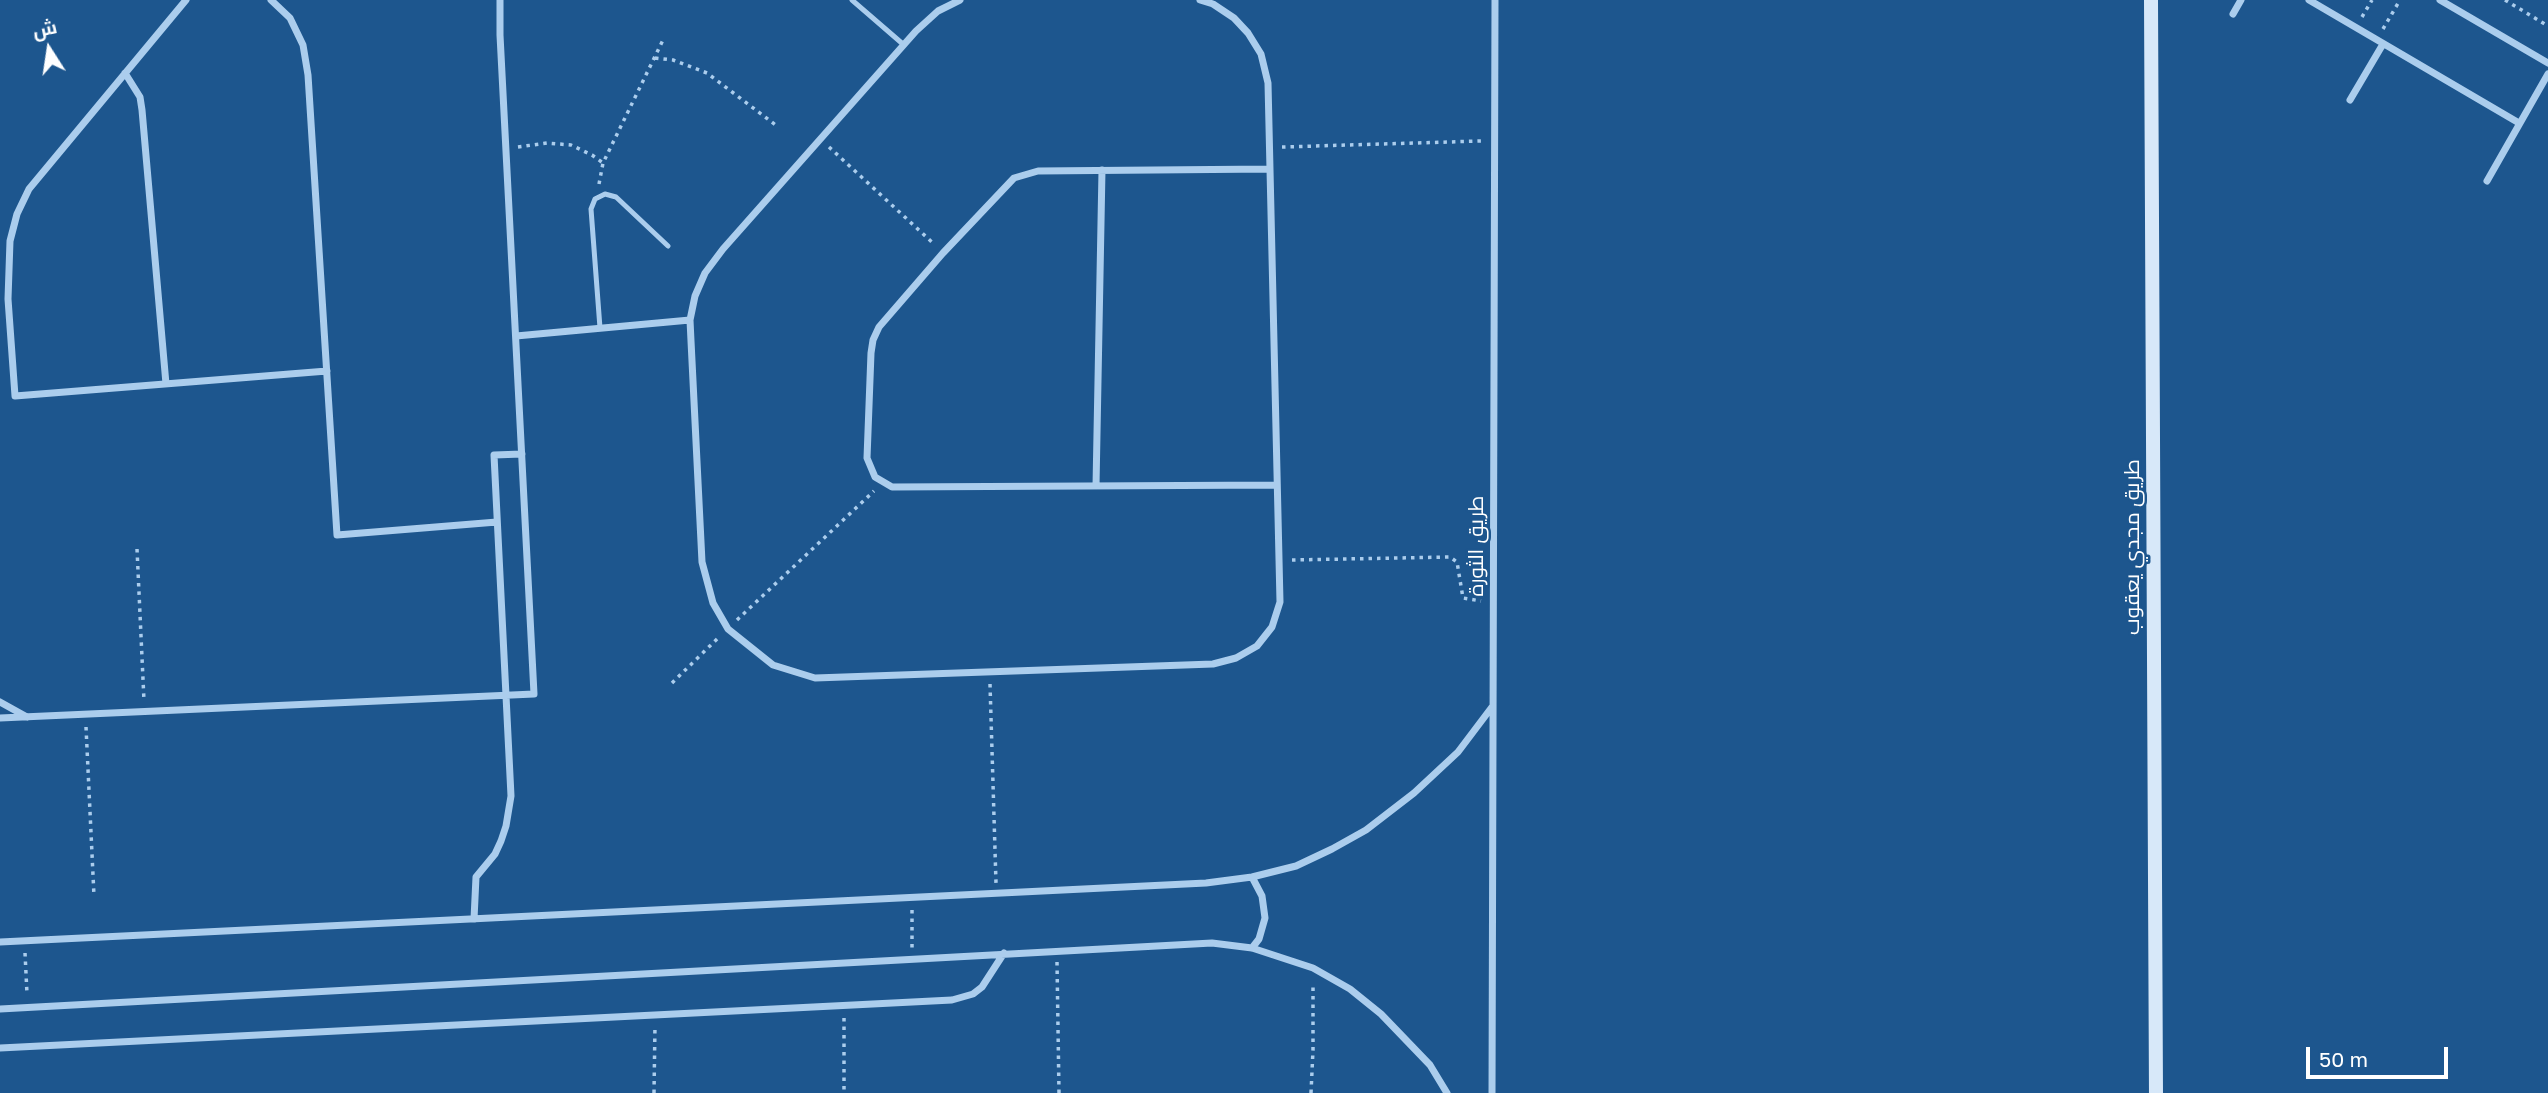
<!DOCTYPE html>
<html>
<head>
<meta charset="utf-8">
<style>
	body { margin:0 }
	#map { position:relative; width:2548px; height:1093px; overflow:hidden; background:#1d568e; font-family:"Golos Text",Cairo,sans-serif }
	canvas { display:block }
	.north { position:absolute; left:14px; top:14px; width:70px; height:70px; -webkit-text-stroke:5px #1d568e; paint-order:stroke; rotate:348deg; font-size:19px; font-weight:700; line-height:28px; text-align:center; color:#fff }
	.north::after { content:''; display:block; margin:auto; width:24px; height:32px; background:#fff; clip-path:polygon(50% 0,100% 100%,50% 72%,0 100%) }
	.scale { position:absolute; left:2306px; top:1047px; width:142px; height:32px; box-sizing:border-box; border:4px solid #fff; border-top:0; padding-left:9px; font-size:21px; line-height:24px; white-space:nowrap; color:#fff; -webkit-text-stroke:5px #1d568e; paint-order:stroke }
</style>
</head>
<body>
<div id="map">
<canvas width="2548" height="1093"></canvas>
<div class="north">ش</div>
<div class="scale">50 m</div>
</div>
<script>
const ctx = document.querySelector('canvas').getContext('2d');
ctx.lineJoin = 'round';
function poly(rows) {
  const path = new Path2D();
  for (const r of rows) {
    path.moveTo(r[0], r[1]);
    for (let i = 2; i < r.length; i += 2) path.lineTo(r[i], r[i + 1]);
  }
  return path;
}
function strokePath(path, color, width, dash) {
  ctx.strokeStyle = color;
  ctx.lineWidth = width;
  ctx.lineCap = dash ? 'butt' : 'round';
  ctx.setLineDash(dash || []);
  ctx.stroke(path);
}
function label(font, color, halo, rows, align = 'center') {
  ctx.font = font + ' "Golos Text",Cairo,sans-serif';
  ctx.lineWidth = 5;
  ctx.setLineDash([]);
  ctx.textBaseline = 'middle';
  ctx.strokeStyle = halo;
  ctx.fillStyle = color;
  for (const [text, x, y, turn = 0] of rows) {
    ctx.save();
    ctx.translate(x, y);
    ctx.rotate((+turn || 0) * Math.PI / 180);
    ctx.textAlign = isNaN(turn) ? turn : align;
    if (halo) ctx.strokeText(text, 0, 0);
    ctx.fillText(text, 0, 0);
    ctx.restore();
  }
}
const path = poly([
	[2505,0,2548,26],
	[2362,17,2372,0],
	[2383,29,2400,0],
	[655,58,673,60,707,73,777,126],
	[518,147,547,143,571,145,592,155,603,163],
	[829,147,934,244],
	[1282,147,1481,141],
	[599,184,603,163,663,40],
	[137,549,144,701],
	[1292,560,1450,557,1457,562,1463,598,1481,601],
	[737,620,874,491],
	[672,683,718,638],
	[990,684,996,883],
	[86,727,94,896],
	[912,910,912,948],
	[25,953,27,994],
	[1057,962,1059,1093],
	[844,1018,844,1093],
	[654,1093,655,1025],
	[1311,1093,1313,1050,1313,983]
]);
const lane = poly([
	[852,0,904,45],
	[600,328,591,209,595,199,605,194,616,197,668,246]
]);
const street = poly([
	[186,0,29,189,17,214,10,241,8,299,15,396,327,371],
	[271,0,290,18,303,45,308,75,337,535,497,522],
	[960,0,938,11,916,31,723,249,705,273,695,296,690,320,691,341,702,562,713,603,728,629,773,665,815,678,1213,664,1236,658,1257,646,1272,627,1280,602,1268,83,1261,54,1248,33,1234,18,1213,4,1200,0],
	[2309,0,2519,123],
	[2440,0,2548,63],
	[2233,14,2241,0],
	[125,73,140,97,142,110,166,384],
	[2350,100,2383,44],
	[1270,169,1038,171,1014,178,943,253,879,327,873,340,871,353,867,458,875,477,892,487,1277,485],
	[2487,181,2548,74],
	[516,336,690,320],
	[1096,486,1102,170],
	[0,702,27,717],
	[0,718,534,694,500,35,500,0],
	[1252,877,1262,896,1265,918,1259,939,1252,948],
	[474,919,476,877,495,854,501,841,506,826,511,796,494,455,522,454],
	[0,942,1206,883,1252,877,1296,866,1332,849,1366,830,1414,793,1458,752,1492,707],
	[0,1009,1212,943,1252,948,1313,968,1350,989,1381,1014,1430,1065,1447,1093],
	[0,1048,952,1000,973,994,982,987,1004,953],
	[1492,1093,1495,0]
]);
const secondary = poly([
	[2151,0,2156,1093]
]);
const streetNames = [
	["طريق الثورة",1476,546,-90],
	["طريق مجدي يعقوب",2132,547,-90]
];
strokePath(path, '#abcded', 3.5, [3.5, 5]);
strokePath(lane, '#abcded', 5);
strokePath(street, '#abcded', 7);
strokePath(secondary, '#d7e8f9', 14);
label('21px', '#fff', '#1d568e', streetNames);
</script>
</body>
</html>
